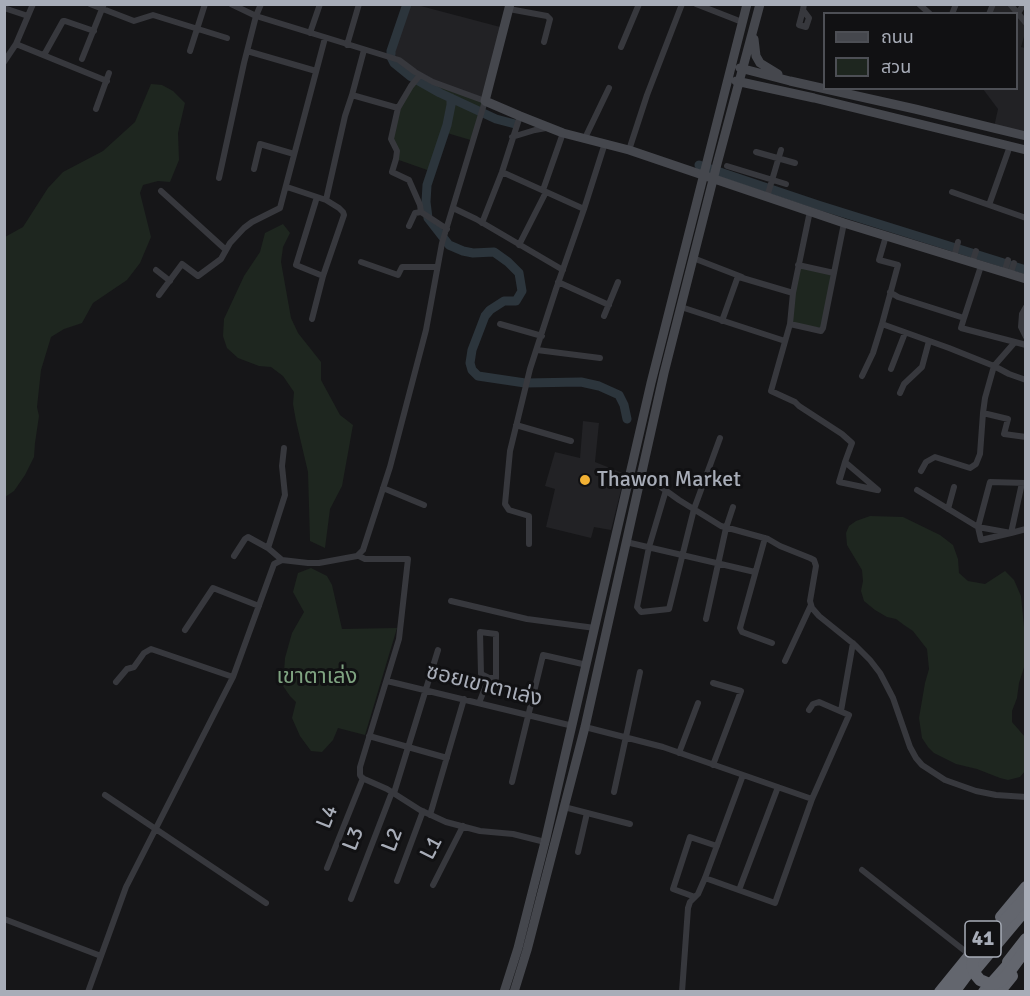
<!DOCTYPE html>
<html>
<head>
<meta charset="utf-8">
<style>
	body { margin:0 }
	#map { position:relative; width:1030px; height:996px; overflow:hidden; background:#161618; font-family:Signika,"Noto Sans Thai",sans-serif }
	canvas { display:block }
	.frame { position:absolute; inset:0; border:6px solid #a8adb8; pointer-events:none }
	.legend { position:absolute; left:823px; top:12px; width:195px; height:78px; box-sizing:border-box; background:#111113; border:2px solid #4d4f55; margin:0; padding:8px 10px; list-style:none; font-size:18px; color:#a8adb8 }
	.legend li { display:flex; align-items:center; gap:12px; height:30px }
	.legend b { width:30px; border:2px solid #4d4f55 }
</style>
</head>
<body>
<div id="map">
<canvas width="1030" height="996"></canvas>
<div class="frame"></div>
<ul class="legend">
<li><b style="height:8px;background:#45474d"></b>ถนน</li>
<li><b style="height:16px;background:#1e261f"></b>สวน</li>
</ul>
</div>
<script>
const ctx = document.querySelector('canvas').getContext('2d');
ctx.lineJoin = 'round';
function fill(path, color) {
  ctx.fillStyle = color;
  ctx.fill(path, 'evenodd');
}
function poly(rows) {
  const path = new Path2D();
  for (const r of rows) {
    path.moveTo(r[0], r[1]);
    for (let i = 2; i < r.length; i += 2) path.lineTo(r[i], r[i + 1]);
  }
  return path;
}
function strokePath(path, color, width, dash) {
  ctx.strokeStyle = color;
  ctx.lineWidth = width;
  ctx.lineCap = dash ? 'butt' : 'round';
  ctx.setLineDash(dash || []);
  ctx.stroke(path);
}
function label(font, color, halo, rows, align = 'center') {
  ctx.font = font + ' Signika,"Noto Sans Thai",sans-serif';
  ctx.lineWidth = 6;
  ctx.setLineDash([]);
  ctx.textBaseline = 'middle';
  ctx.strokeStyle = halo;
  ctx.fillStyle = color;
  for (const [text, x, y, turn = 0] of rows) {
    ctx.save();
    ctx.translate(x, y);
    ctx.rotate((+turn || 0) * Math.PI / 180);
    ctx.textAlign = isNaN(turn) ? turn : align;
    if (halo) ctx.strokeText(text, 0, 0);
    ctx.fillText(text, 0, 0);
    ctx.restore();
  }
}
const built = poly([
	[407,5,417,5,504,28,485,101,450,89,399,60,395,54,393,45],
	[993,5,1010,5,1025,23,1025,33,1021,47,1025,48,1025,136,994,127,998,109,983,89,1016,88,1016,14,989,13],
	[583,421,599,423,595,462,625,474,611,530,594,527,591,538,546,527,555,489,545,486,555,452,580,458]
]);
const green = poly([
	[420,75,485,101,474,141,447,133,433,172,396,159,391,139,398,108],
	[151,84,162,85,173,91,185,103,178,133,179,160,170,182,158,181,143,185,140,193,151,237,140,263,127,280,93,303,82,323,64,329,51,337,41,370,37,407,39,416,35,443,34,457,25,475,14,491,5,497,5,237,23,227,48,188,63,172,103,151,135,122],
	[283,224,290,233,283,247,281,262,291,318,298,333,321,362,321,380,340,415,353,425,342,486,330,509,325,548,310,541,308,472,296,421,293,404,294,392,283,376,271,367,259,366,238,358,227,348,223,336,224,319,244,276,260,252,265,233],
	[798,265,834,273,823,328,790,324],
	[870,516,903,517,940,535,953,545,958,559,959,573,968,581,985,584,1005,571,1014,580,1021,596,1025,637,1025,664,1019,683,1017,698,1012,711,1012,722,1025,737,1025,771,1020,777,1008,780,1000,778,977,769,956,764,934,753,928,747,922,738,919,718,925,683,929,669,927,649,913,631,904,625,896,619,887,617,875,610,864,601,861,591,863,581,862,570,847,545,846,533,849,526,856,521],
	[311,568,327,576,332,585,342,629,397,628,365,735,338,728,333,740,322,752,311,751,300,736,292,718,296,702,290,696,283,686,285,658,292,633,304,612,293,592,298,573]
]);
const river = poly([
	[407,4,391,51,391,57,394,63,410,76,440,93,496,119,515,124],
	[451,98,451,105,447,125,427,185,426,202,428,218,449,245,463,251,473,253,494,252,508,262,519,273,522,291,516,301,504,301,490,310,485,316,472,350,470,363,472,370,478,376,525,383,581,382,599,386,619,395,624,405,627,419],
	[699,165,818,205,1026,270]
]);
const street = poly([
	[90,4,134,21,153,15,227,38],
	[696,4,742,22],
	[919,4,930,14],
	[1010,4,1026,23],
	[4,8,28,16],
	[509,9,547,16,550,19,544,42],
	[803,10,809,18,806,27,799,25,803,10,804,4],
	[1018,13,1024,4],
	[952,14,956,4],
	[989,14,993,4],
	[310,33,320,4],
	[16,44,107,81],
	[347,45,359,4],
	[621,47,639,4],
	[190,51,205,4],
	[247,51,316,71],
	[44,55,63,21,65,21,94,31],
	[82,59,104,4],
	[4,62,16,44,33,4],
	[420,75,411,86,398,108,391,139,397,151,396,159,392,172,409,180,420,205,421,212,447,229],
	[352,95,398,108],
	[96,109,109,73],
	[512,137,535,130,546,128],
	[585,138,609,88],
	[1010,146,989,205,1026,218],
	[629,150,647,95,682,4],
	[756,152,795,163],
	[727,166,786,184],
	[254,169,260,144,294,154],
	[502,172,584,209],
	[219,178,244,63,256,16,261,4],
	[287,187,326,200,339,208,343,212,344,215,323,276,312,319],
	[543,190,563,133],
	[161,191,226,250],
	[952,192,989,205],
	[317,197,296,265,323,276],
	[767,197,781,150],
	[326,200,345,116,352,95,364,50],
	[453,208,476,219,563,270],
	[810,211,793,293,790,324,771,391,795,402,799,406,842,434,852,443,845,462,878,490],
	[482,223,502,172,520,116],
	[409,226,415,213,421,212],
	[886,236,879,260,898,265,882,324,949,348,994,366,985,398,983,413,980,454,976,464,970,468,935,457,926,462,921,471],
	[519,245,546,192],
	[954,257,958,242],
	[693,258,742,277],
	[361,262,398,275,402,267,437,267],
	[972,263,976,251],
	[798,265,834,273],
	[156,270,170,281],
	[1004,273,1008,260],
	[1010,275,1014,263],
	[558,282,609,305],
	[890,292,898,297,964,318,981,266],
	[159,295,182,264,198,276,221,259,230,243,244,228,252,222,280,208,325,38],
	[681,307,785,341],
	[1026,307,1022,314,1021,327,1026,337],
	[604,316,618,282],
	[964,318,961,328,1015,342,994,366,1009,374,1026,380],
	[722,321,737,279,739,277,793,293],
	[500,324,542,336],
	[790,324,821,331,823,328,844,223],
	[1015,342,1026,345],
	[537,350,600,358],
	[891,369,905,333],
	[862,376,873,353,882,324],
	[900,393,904,384,922,367,929,341],
	[983,413,1008,419,1004,434,1026,437],
	[516,425,571,441],
	[845,462,839,482,877,490],
	[640,476,654,482,679,500,721,526,768,539,780,546,810,558,814,560,816,566,810,601,812,608,819,616,855,645,870,660,880,673,893,698,910,747,916,758,922,765,945,780,976,791,996,795,1026,797],
	[1022,483,1011,533,981,540,978,527,1011,533,1026,529],
	[383,488,424,505],
	[666,490,649,547,637,607,641,612,669,609,694,509,720,438],
	[917,490,978,527,990,482,1026,483],
	[948,509,954,487],
	[765,538,740,628,742,632,772,643],
	[626,542,755,572],
	[529,544,529,516,509,510,505,504,510,451,530,369,556,289,584,209,605,143],
	[234,556,245,539,248,537,268,548],
	[359,556,365,559,408,559,399,639,360,767,360,775,362,778,387,789,420,810,446,822,480,831,513,834,545,842],
	[282,560,268,548,285,495,282,466,284,448],
	[451,601,527,619,595,628],
	[706,619,726,528,733,507],
	[185,630,213,588,259,606],
	[785,661,811,605],
	[387,681,573,726],
	[116,682,127,669,134,667,144,653,151,649,233,677],
	[479,703,489,678,496,678,496,634,480,632,481,674,489,678],
	[841,711,853,643],
	[585,727,663,747,812,799],
	[369,736,447,758],
	[679,753,698,703],
	[713,765,741,691,713,683],
	[512,782,543,655,587,665],
	[614,792,640,672],
	[394,793,438,650],
	[105,795,266,903],
	[564,807,630,824],
	[430,815,464,699],
	[578,852,587,813],
	[327,868,363,778],
	[862,870,970,955],
	[705,878,775,903,812,799,849,715,819,702,813,704,809,710],
	[397,881,423,811],
	[433,885,463,826],
	[739,890,778,787],
	[695,897,673,889,690,837,717,846],
	[351,899,392,792],
	[4,919,101,956],
	[88,992,126,887,233,677,274,564,282,560,308,563,319,563,357,556,363,550,390,467,426,330,442,243,485,101,433,82,415,72,399,60,256,16,231,4],
	[682,992,688,908,690,902,698,894,705,878,743,775]
]);
const secondary = poly([
	[510,4,485,101,520,116,563,133,629,150,844,223,1026,279],
	[754,39,756,56,760,63,778,74],
	[740,68,790,81,915,109,1026,136],
	[736,81,814,98,1026,150],
	[504,992,518,948,545,842,651,383,747,4],
	[514,992,527,950,585,727,664,373,717,164,760,4]
]);
const highway = poly([
	[1001,917,1026,887],
	[1008,962,1026,939],
	[975,970,1026,909],
	[940,992,979,944],
	[954,992,977,961],
	[984,992,1015,957],
	[999,992,1012,976]
]);
const highwayBridge = poly([
	[1026,897,976,953,972,964,975,974,980,980,987,983,994,984,1001,981,1007,975,1026,949]
]);
const markers = [
	[585,480,6,"#f2b134"]
];
const shields = [
	[983,939,36]
];
const shieldNames = [
	["41",983,939]
];
const poiNames = [
	["Thawon Market",597,480]
];
const parkNames = [
	["เขาตาเล่ง",317,677]
];
const streetNames = [
	["ซอยเขาตาเล่ง",484,686,14],
	["L4",328,817,-68],
	["L3",354,839,-69],
	["L2",393,840,-69],
	["L1",432,848,-63]
];
fill(built, '#222225');
fill(green, '#1e261f');
strokePath(river, '#2c353c', 9);
strokePath(street, '#37383d', 6);
strokePath(secondary, '#45474d', 9);
strokePath(highway, '#63666e', 12);
strokePath(highwayBridge, '#63666e', 12);
for (const [x, y, r, color] of markers) {
  const dot = new Path2D();
  dot.arc(x, y, r, 0, 2 * Math.PI);
  ctx.fillStyle = color;
  ctx.fill(dot);
  strokePath(dot, '#111113', 2);
}
for (const [x, y, w] of shields) {
  const box = new Path2D();
  box.roundRect(x - w / 2, y - 18, w, 36, 4.5);
  ctx.fillStyle = '#111113';
  ctx.fill(box);
  strokePath(box, '#a8adb8', 1.5);
}
label('bold 21px', '#a8adb8', null, shieldNames);
label('22px', '#a8adb8', '#111113', poiNames, 'left');
label('22px', '#7fa381', '#111113', parkNames);
label('22px', '#a8adb8', '#111113', streetNames);
</script>
</body>
</html>
